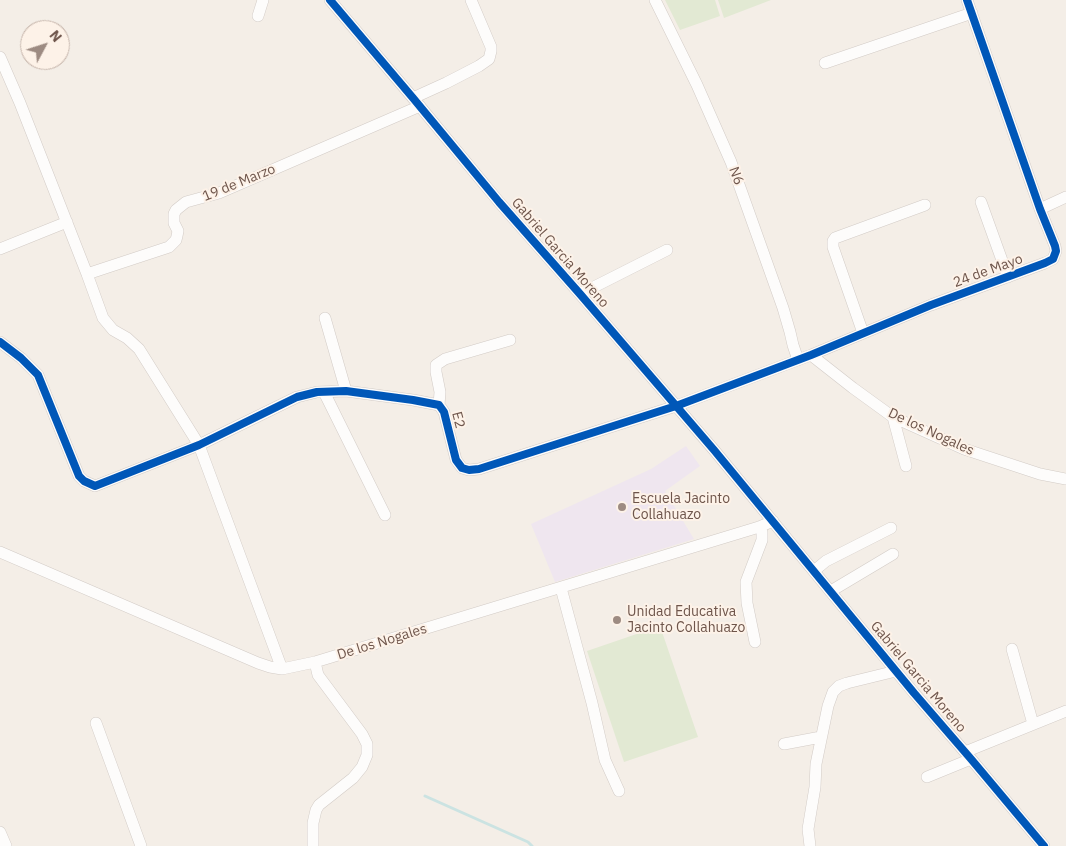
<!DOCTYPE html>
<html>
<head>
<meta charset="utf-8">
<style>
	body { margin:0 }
	#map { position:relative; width:1066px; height:846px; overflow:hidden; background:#f4eee7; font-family:"IBM Plex Sans",sans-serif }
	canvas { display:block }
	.north { position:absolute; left:20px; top:20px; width:50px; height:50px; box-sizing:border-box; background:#fdf2e8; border:1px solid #c4b3a9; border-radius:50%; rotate:50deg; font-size:14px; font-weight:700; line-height:20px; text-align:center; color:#6e554b }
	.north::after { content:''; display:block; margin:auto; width:18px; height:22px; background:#9d8b82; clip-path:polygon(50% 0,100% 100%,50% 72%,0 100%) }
</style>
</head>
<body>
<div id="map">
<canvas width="1066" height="846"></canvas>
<div class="north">N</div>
</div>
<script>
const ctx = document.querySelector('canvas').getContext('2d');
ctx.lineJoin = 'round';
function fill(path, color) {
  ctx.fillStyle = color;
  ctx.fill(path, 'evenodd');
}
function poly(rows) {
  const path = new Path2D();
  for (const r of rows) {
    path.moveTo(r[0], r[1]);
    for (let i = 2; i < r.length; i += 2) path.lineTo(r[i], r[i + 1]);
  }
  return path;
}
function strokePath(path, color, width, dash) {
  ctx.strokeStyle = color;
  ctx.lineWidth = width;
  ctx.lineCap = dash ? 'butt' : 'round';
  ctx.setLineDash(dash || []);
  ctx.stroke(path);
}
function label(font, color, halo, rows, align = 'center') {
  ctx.font = font + ' "IBM Plex Sans",sans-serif';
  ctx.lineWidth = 4;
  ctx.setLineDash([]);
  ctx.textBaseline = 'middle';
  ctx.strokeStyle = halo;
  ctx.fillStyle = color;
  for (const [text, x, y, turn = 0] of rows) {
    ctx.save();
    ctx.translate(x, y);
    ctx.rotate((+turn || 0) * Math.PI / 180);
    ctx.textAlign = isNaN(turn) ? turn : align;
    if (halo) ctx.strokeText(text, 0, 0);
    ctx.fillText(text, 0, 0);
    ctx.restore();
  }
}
const education = poly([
	[686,446,700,466,665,491,694,539,555,582,531,524,651,469]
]);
const green = poly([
	[665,0,715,0,720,16,680,30],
	[718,0,771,0,724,18],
	[660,626,698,737,624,762,587,651]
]);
const stream = poly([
	[425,796,528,842,532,846]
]);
const minor = poly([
	[330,0,413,98,499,202,580,294,714,450,914,693,971,759,1044,846],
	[655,0,697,85,731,162,783,308,790,332,793,345,798,360],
	[258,16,263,0],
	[0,57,20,103,87,274,103,318,113,330,127,338,139,349,199,445,282,669],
	[825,63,972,13],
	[413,98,446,83,479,66,489,59,491,51,491,47,471,0],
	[981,202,1008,277],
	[1040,209,1066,197],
	[0,249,67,222],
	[87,274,169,247,176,240,177,236,178,231,174,223,174,214,176,210,186,202,219,193,420,106],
	[580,294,667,250],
	[325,318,346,391],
	[863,333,833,247,833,241,835,238,925,205],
	[0,342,21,358,38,375,79,476,84,481,95,486,199,445,297,397,317,392,346,391,413,400,439,405,444,412,456,460,462,468,469,470,479,469,676,406,811,355,931,305,1045,263,1053,259,1056,251,1055,246,1040,209,967,0],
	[811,355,853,388,893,417,964,449,1040,474,1066,479],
	[324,392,385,515],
	[439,405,440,392,436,372,436,365,445,359,510,340],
	[893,417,906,466],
	[0,552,258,663,270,667,282,669,315,662,759,527,773,521],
	[814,571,826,561,891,528],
	[561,588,592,703,605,760,619,791],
	[831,591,893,554],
	[755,642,747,603,746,582,762,540,762,532,759,527],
	[1012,649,1033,724],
	[96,723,141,846],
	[784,744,821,737],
	[965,752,1066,711],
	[927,777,971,759],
	[0,832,6,846],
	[313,846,313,823,316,810,319,805,353,778,362,767,367,755,367,744,362,734,318,675,315,662],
	[810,846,808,829,815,787,816,764,828,706,833,692,839,686,847,683,896,671]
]);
const cycleway = poly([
	[330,0,413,98,499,202,580,294,714,450,914,693,971,759,1044,846],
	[0,342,21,358,38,375,79,476,84,481,95,486,199,445,297,397,317,392,346,391,413,400,439,405,444,412,456,460,462,468,469,470,479,469,676,406,811,355,931,305,1045,263,1053,259,1056,251,1055,246,1040,209,967,0]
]);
const markers = [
	[622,507,5,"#9d8b82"],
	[617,620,5,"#9d8b82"]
];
const streetNames = [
	["N6",736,176,70],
	["19 de Marzo",239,183,-22],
	["Gabriel Garcia Moreno",560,253,49],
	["24 de Mayo",988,271,-20],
	["E2",458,420,75],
	["De los Nogales",931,432,25],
	["De los Nogales",382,642,-17],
	["Gabriel Garcia Moreno",918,677,50]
];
const poiNames = [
	["Escuela Jacinto",632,499],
	["Collahuazo",632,515],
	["Unidad Educativa",627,612],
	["Jacinto Collahuazo",627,628]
];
fill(education, '#efe6ef');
fill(green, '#e2e9d3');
strokePath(stream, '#cbe3e2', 3);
strokePath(minor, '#d2cbc6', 12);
strokePath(minor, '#fdfcfb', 11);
strokePath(cycleway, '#0057b8', 8);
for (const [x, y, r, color] of markers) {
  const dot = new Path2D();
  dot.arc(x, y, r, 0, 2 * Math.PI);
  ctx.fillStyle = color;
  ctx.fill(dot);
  strokePath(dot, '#fdf2e8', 2);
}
label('14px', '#6e554b', '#fdf2e8', streetNames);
label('14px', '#6e554b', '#fdf2e8', poiNames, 'left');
</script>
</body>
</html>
